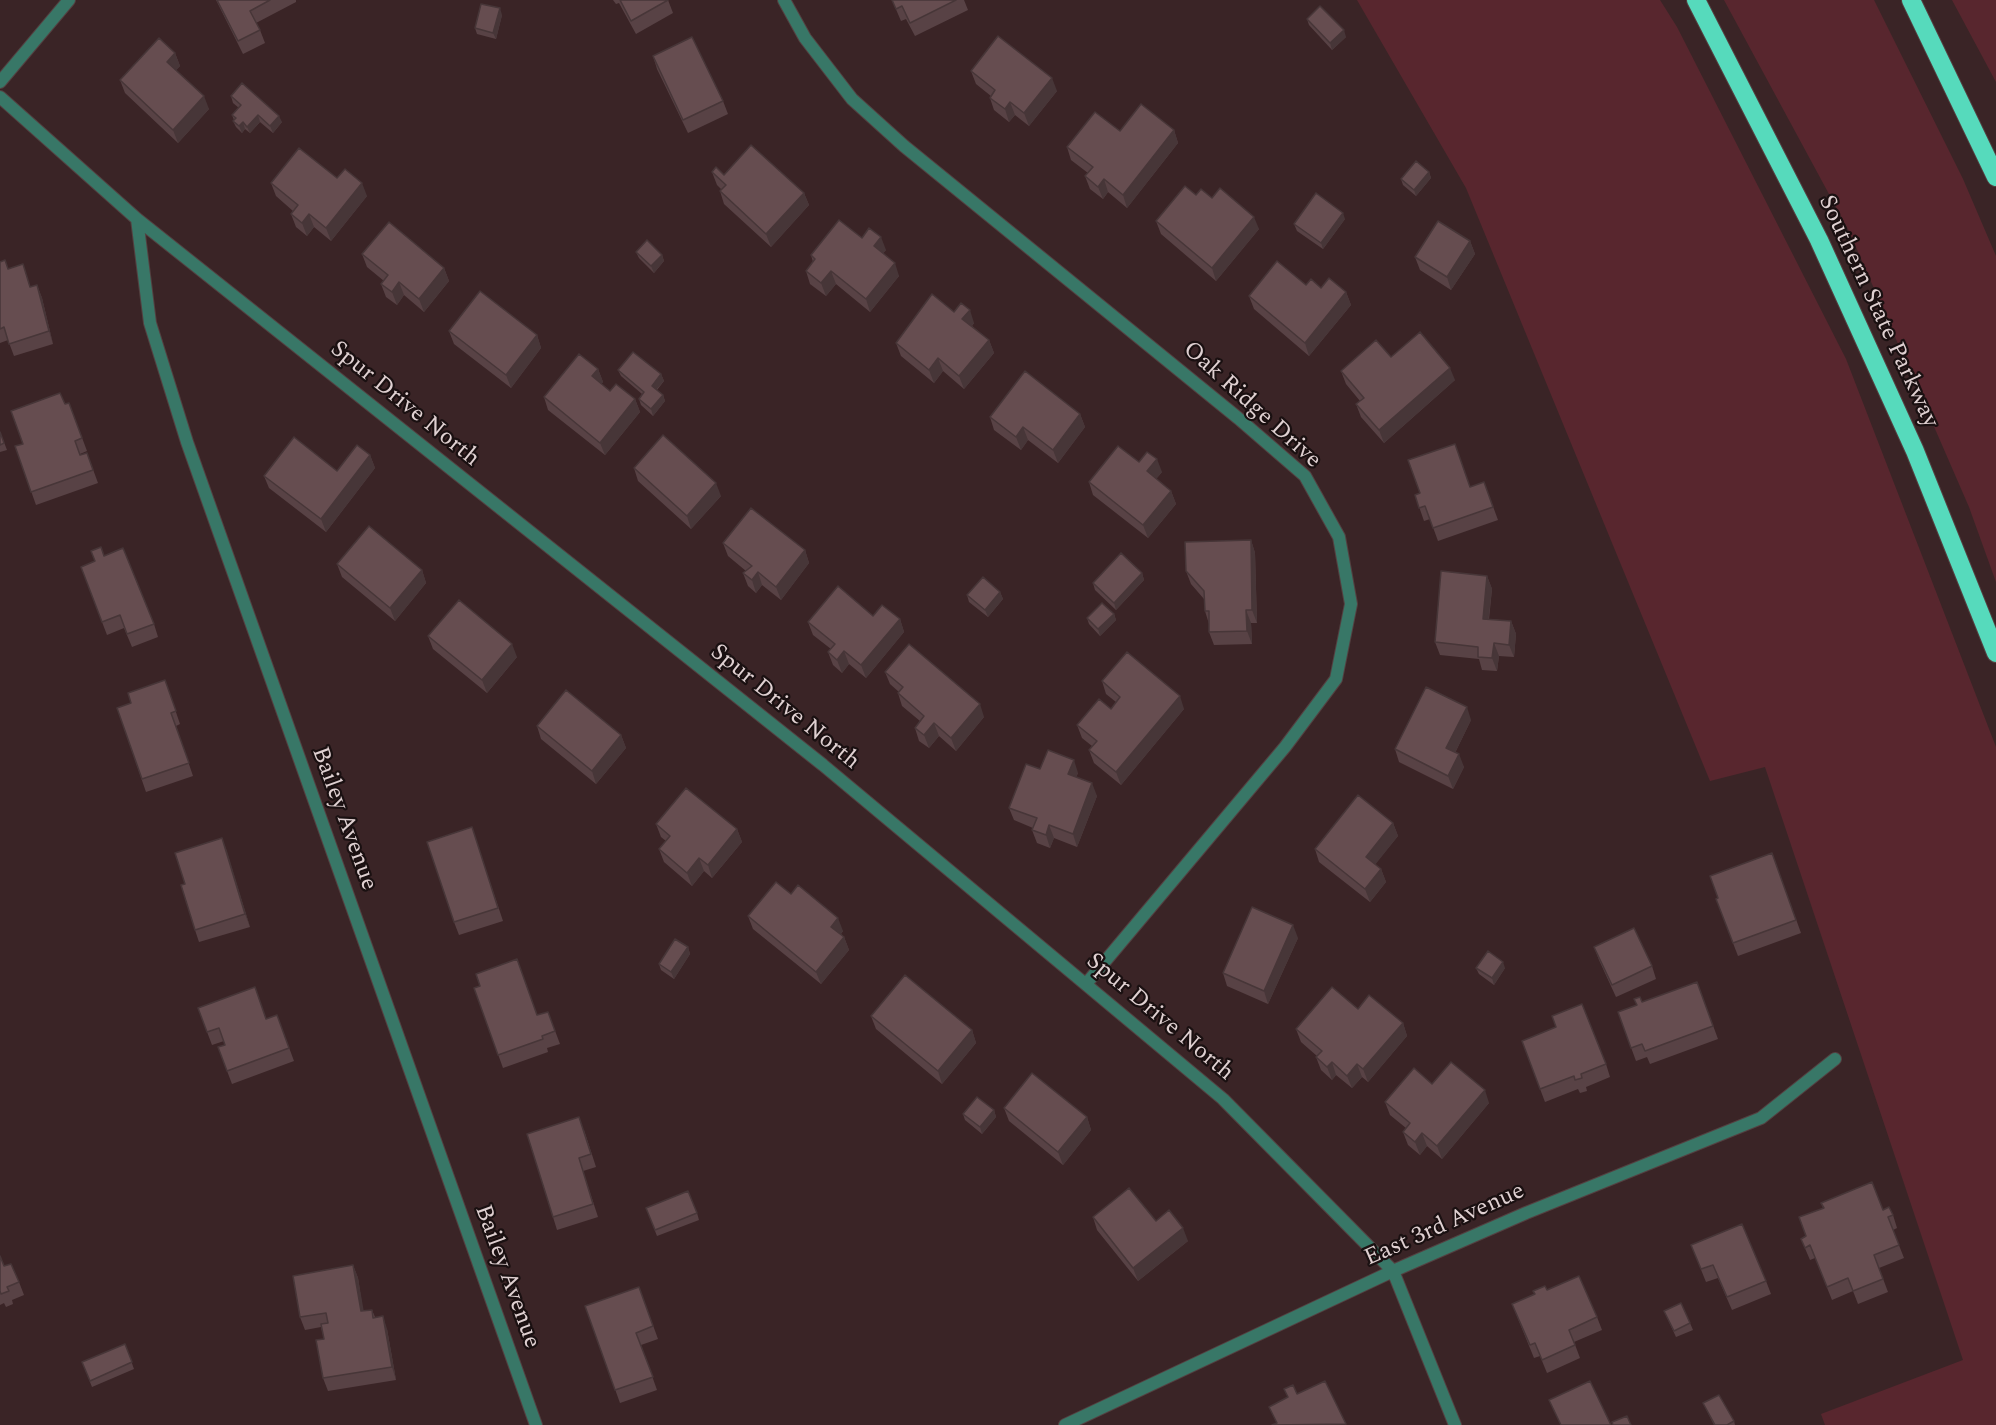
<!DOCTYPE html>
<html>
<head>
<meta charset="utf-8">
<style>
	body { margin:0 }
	canvas { display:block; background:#3a2426 }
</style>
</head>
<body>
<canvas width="1996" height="1425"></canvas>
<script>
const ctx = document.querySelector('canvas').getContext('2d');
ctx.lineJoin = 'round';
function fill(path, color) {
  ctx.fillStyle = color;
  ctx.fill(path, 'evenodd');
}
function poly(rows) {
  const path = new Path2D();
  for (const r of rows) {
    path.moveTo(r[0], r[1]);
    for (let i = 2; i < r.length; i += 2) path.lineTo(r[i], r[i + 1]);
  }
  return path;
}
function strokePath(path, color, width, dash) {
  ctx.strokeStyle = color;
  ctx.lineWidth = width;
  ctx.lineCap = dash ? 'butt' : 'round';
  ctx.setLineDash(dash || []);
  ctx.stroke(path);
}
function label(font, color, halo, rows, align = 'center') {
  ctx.font = font + ' Spectral,serif';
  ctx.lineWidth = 4.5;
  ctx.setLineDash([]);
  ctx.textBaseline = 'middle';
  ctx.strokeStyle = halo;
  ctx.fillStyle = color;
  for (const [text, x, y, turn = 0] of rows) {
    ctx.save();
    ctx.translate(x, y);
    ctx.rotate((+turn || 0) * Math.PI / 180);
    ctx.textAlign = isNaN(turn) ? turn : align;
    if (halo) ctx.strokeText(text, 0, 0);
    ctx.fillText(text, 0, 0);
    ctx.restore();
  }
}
const green = poly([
	[1357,0,1660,0,1677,27,1846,359,1996,747,1996,1425,1825,1425,1821,1414,1963,1360,1765,767,1710,781,1466,188],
	[1724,0,1874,0,1963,179,1996,256,1996,582,1969,507,1849,231],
	[1952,0,1996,0,1996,82]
]);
const minor = poly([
	[784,0,805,38,852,99,904,146,1238,418,1305,476,1339,537,1351,604,1336,679,1285,747,1086,984],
	[0,82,69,0],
	[0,97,137,219,823,765,1223,1099,1393,1271,1455,1425],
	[137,219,150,323,187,442,536,1425],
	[1065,1425,1393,1271,1526,1213,1761,1118,1835,1059]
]);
const motorway = poly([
	[1696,0,1819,240,1915,451,1996,653],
	[1911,0,1996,177]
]);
const wall = poly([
	[216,0,296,0,296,2,256,23,260,30,265,43,243,54],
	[613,0,668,0,673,13,636,34,619,3,616,4],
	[892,0,964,0,968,10,915,36,906,19,901,21],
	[502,15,496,39,477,34,475,28],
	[1307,19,1346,37,1332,50,1309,25],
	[175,53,180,66,176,70,209,109,178,143,125,93,120,80],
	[653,56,723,101,728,114,688,133,657,69],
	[971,71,1057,91,1029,126,1015,115,1009,122,994,110,990,98,991,96,976,84],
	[231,96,282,122,273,133,260,122,250,133,245,129,242,133,236,127,233,121,234,120,232,115,239,108,233,103],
	[1174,130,1178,143,1127,208,1108,192,1103,199,1090,189,1085,176,1088,173,1071,160,1067,147,1120,131],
	[712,172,804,193,809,205,771,247,724,204,720,191,721,189,717,185],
	[1429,172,1431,178,1416,196,1403,185,1401,179],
	[337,178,367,196,331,241,314,227,307,236,296,227,291,214,293,211,276,196,271,183],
	[1196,195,1212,198,1259,229,1216,281,1161,234,1156,221],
	[1345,219,1323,249,1297,231,1294,224],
	[862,238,886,250,883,253,899,276,870,312,836,284,826,296,810,284,806,271,813,262,811,255],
	[1470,241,1475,254,1451,290,1420,270,1415,257],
	[636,252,662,255,664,261,654,273,639,258],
	[362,254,444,268,449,281,424,312,404,295,397,305,386,297,381,284,384,281,367,267],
	[0,262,31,287,37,285,42,298,53,344,14,356,8,340,0,343],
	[1306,285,1346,292,1351,305,1309,356,1254,309,1249,296],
	[954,312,974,323,972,326,989,340,994,353,964,389,943,371,934,383,901,356,896,343],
	[449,331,537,335,541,348,511,388,454,344],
	[1391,357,1455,380,1384,443,1361,417,1356,404,1360,401,1346,384,1341,371],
	[598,369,603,382,601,384,610,391,635,399,640,412,605,455,548,410,544,397],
	[618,370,661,374,664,381,657,390,663,395,665,401,653,416,641,405,639,399,642,394,621,376],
	[69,403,87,451,80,454,80,455,87,453,98,483,36,505,15,446,23,444,65,404],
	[1080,414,1085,427,1058,463,1028,440,1021,450,994,430,990,417],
	[0,432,7,450,0,452],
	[370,455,375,468,326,532,269,488,264,476,337,471],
	[1139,462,1162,472,1156,479,1171,491,1176,504,1148,538,1093,495,1089,482],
	[634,468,721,496,691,529,638,481],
	[1484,482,1498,520,1438,541,1430,519,1424,521,1415,495,1470,487],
	[1251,540,1255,553,1257,623,1251,623,1252,644,1214,645,1209,632,1209,624,1205,611,1204,599,1191,584,1186,571],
	[723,543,805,550,809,563,781,600,762,585,756,593,748,586,743,573,746,571,728,556],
	[104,556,154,624,158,637,132,647,124,628,107,635,86,580,95,561],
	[337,564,422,570,426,583,395,621,342,577],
	[1142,573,1144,580,1116,610,1095,590,1093,583],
	[1487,576,1492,589,1489,619,1511,621,1516,634,1514,657,1499,656,1497,671,1482,670,1479,659,1440,655,1435,642],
	[1000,592,1003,599,988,617,969,602,967,595],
	[1114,614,1116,620,1100,636,1089,624,1087,618],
	[873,616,900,619,904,632,866,678,849,664,842,673,833,665,828,652,831,649,813,635,808,622],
	[428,636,517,657,487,693,433,649],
	[885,672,984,717,956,751,939,736,929,748,919,741,915,728,920,721,902,706,898,693,899,692,890,684],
	[165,680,180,724,176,726,193,776,146,792,117,708,131,703],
	[1102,681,1184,709,1121,785,1094,763,1089,750,1092,746,1082,738,1077,725,1111,709,1116,702,1106,694],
	[1471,720,1455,753,1464,767,1453,789,1399,762,1395,749],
	[537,726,621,735,626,748,596,784,541,739],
	[1040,769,1078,773,1076,777,1097,796,1077,847,1054,838,1050,848,1037,843,1032,830,1033,828,1014,820,1009,808],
	[1393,823,1398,836,1375,864,1381,869,1386,882,1370,902,1319,862,1315,849],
	[656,824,737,829,742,842,712,878,704,871,692,886,664,862,659,849,666,841,661,837],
	[222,838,250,927,199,942,195,930,185,884],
	[476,840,503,921,459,935,454,922],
	[1772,853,1801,933,1738,956,1716,899],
	[791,894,843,931,841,934,844,937,849,950,821,984,753,929,748,916],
	[1298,938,1268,1004,1227,986,1223,973],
	[688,947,690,954,674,979,661,970,659,964],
	[1594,947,1652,966,1656,979,1616,997,1599,960],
	[1476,968,1505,968,1494,985,1479,974],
	[1697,982,1718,1039,1650,1064,1647,1057,1636,1061,1618,1012,1636,1005,1642,1002],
	[474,988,537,1015,548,1012,560,1044,547,1048,548,1052,503,1068],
	[198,1008,266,1019,277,1015,294,1061,232,1084,218,1047,225,1045,224,1041,212,1045],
	[1358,1009,1403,1023,1407,1036,1368,1082,1362,1077,1352,1088,1336,1075,1332,1080,1321,1070,1316,1057,1317,1056,1301,1042,1296,1029],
	[871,1016,972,1030,976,1043,942,1084,876,1029],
	[1522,1041,1606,1064,1610,1077,1586,1087,1587,1091,1580,1093,1578,1089,1545,1102],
	[1432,1084,1489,1103,1442,1159,1427,1146,1420,1155,1408,1145,1403,1132,1406,1128,1390,1115,1385,1102],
	[1004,1108,1087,1117,1091,1130,1063,1165,1009,1121],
	[994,1110,996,1117,982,1134,965,1120,963,1114],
	[584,1130,596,1167,583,1171,598,1217,557,1230,553,1217],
	[1821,1203,1883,1210,1893,1215,1897,1228,1893,1230,1904,1258,1879,1268,1888,1292,1858,1304,1853,1291,1832,1300,1815,1258,1810,1260,1801,1239,1806,1237,1823,1208],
	[646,1208,697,1213,699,1220,657,1236],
	[1093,1217,1156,1221,1188,1241,1138,1281,1097,1230],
	[1691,1245,1766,1281,1771,1294,1732,1310,1718,1278,1706,1282],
	[0,1256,4,1266,19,1282,24,1295,12,1300,13,1304,6,1307,4,1303,0,1305],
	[353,1265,358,1278,363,1311,372,1310,375,1317,387,1329,396,1380,328,1391,323,1378,324,1339,321,1327,305,1330,300,1317],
	[639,1287,658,1339,641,1345,657,1390,620,1403,585,1306],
	[1547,1290,1597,1317,1602,1330,1574,1342,1580,1358,1547,1373,1540,1356,1534,1358,1512,1304,1534,1294],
	[1664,1311,1690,1323,1693,1330,1676,1337],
	[125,1344,134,1369,92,1387,82,1362],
	[1703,1403,1734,1421,1735,1425,1714,1425]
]);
const shadedWall = poly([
	[500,8,502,15,496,39,493,33],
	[1344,30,1346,37,1332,50,1330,43],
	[175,53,180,66,172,75,167,62],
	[1052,78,1057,91,1029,126,1024,113],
	[204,96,209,109,178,143,173,130],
	[1010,102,1015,115,1009,122,1005,109],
	[258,115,260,122,250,133,247,127],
	[279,116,282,122,273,133,270,126],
	[243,122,245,129,242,133,239,126],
	[1174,130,1178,143,1127,208,1123,195],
	[1429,172,1431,178,1416,196,1414,190],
	[1104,179,1108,192,1103,199,1098,187],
	[362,183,367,196,331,241,326,228],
	[804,193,809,205,771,247,766,234],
	[1343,213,1345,219,1323,249,1321,243],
	[309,214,314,227,307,236,302,223],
	[1254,217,1259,229,1216,281,1212,268],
	[881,237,886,250,878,259,874,246],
	[1470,241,1475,254,1451,290,1447,277],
	[662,255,664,261,654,273,651,266],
	[895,263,899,276,870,312,866,299],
	[444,268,449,281,424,312,419,299],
	[831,271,836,284,826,296,821,283],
	[399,282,404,295,397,305,392,292],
	[37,285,42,298,53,344,49,331],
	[1346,292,1351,305,1309,356,1305,343],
	[970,310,974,323,967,332,962,319],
	[537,335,541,348,511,388,506,375],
	[989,340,994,353,964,389,959,376],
	[938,358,943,371,934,383,929,370],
	[1450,368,1455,380,1384,443,1379,430],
	[598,369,603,382,597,389,592,376],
	[661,374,664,381,654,392,652,386],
	[663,395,665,401,653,416,651,409],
	[635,399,640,412,605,455,600,443],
	[1080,414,1085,427,1058,463,1053,450],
	[1023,427,1028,440,1021,450,1016,437],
	[370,455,375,468,326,532,321,519],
	[1157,459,1162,472,1152,484,1147,471],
	[716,483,721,496,691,529,687,516],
	[1171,491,1176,504,1148,538,1143,525],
	[1251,540,1255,553,1257,623,1252,610],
	[805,550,809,563,781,600,776,587],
	[422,570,426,583,395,621,390,608],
	[758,572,762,585,756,593,752,580],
	[1142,573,1144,580,1116,610,1114,603],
	[1487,576,1492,589,1487,632,1483,619],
	[1000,592,1003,599,988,617,985,610],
	[1246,610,1251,623,1252,644,1247,631],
	[1114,614,1116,620,1100,636,1098,629],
	[900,619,904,632,866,678,861,665],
	[1511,621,1516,634,1514,657,1509,645],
	[1494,643,1499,656,1497,671,1492,658],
	[512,644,517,657,487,693,482,680],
	[844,651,849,664,842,673,837,660],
	[1180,696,1184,709,1121,785,1116,772],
	[980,704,984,717,956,751,951,738],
	[1467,707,1471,720,1451,761,1446,748],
	[934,723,939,736,929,748,924,735],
	[621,735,626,748,596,784,592,771],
	[1459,754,1464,767,1453,789,1448,776],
	[1074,760,1078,773,1072,787,1068,774],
	[1092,783,1097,796,1077,847,1073,834],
	[1393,823,1398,836,1371,870,1366,857],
	[1049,825,1054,838,1050,848,1046,835],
	[737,829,742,842,712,878,708,865],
	[222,838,227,851,250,927,245,914],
	[699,858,704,871,692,886,687,873],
	[1381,869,1386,882,1370,902,1365,889],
	[838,918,843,931,836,940,831,927],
	[1293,925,1298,938,1268,1004,1264,991],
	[844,937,849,950,821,984,816,972],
	[688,947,690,954,674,979,671,972],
	[1503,962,1505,968,1494,985,1492,978],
	[1403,1023,1407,1036,1368,1082,1363,1069],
	[972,1030,976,1043,942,1084,938,1071],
	[1332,1062,1336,1075,1332,1080,1327,1067],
	[1357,1064,1362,1077,1352,1088,1347,1076],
	[1485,1090,1489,1103,1442,1159,1437,1146],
	[994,1110,996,1117,982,1134,980,1127],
	[1087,1117,1091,1130,1063,1165,1058,1152],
	[1422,1133,1427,1146,1420,1155,1415,1142],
	[1183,1228,1188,1241,1138,1281,1133,1268],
	[353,1265,358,1278,366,1324,361,1311],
	[383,1316,387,1329,396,1380,392,1367]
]);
const building = poly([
	[217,0,270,0,250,11,260,30,238,41,217,0],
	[620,0,668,0,631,21,620,0],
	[892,0,956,0,910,23,902,6,896,9,892,0],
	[481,4,500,8,493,33,475,28,481,4],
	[1320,6,1344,30,1330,43,1307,19,1320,6],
	[998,36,1052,78,1024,113,1010,102,1005,109,990,98,995,90,971,71,998,36],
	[692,37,723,101,683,120,653,56,692,37],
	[159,38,175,53,167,62,204,96,173,130,120,80,159,38],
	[242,83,279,116,270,126,258,115,247,127,243,122,239,126,233,121,236,118,232,115,241,105,231,96,242,83],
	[1141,104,1174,130,1123,195,1104,179,1098,187,1085,176,1093,167,1067,147,1095,112,1120,131,1141,104],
	[751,145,804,193,766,234,720,191,726,185,712,172,716,167,724,175,751,145],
	[299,148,337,178,345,169,362,183,326,228,309,214,302,223,291,214,298,205,271,183,299,148],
	[1416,161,1429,172,1414,190,1401,179,1416,161],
	[1185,186,1196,195,1201,189,1212,198,1220,188,1254,217,1212,268,1156,221,1185,186],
	[1316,193,1343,213,1321,243,1294,224,1316,193],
	[839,220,862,238,869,228,881,237,874,246,895,263,866,299,831,271,821,283,806,271,815,259,811,255,839,220],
	[1438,221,1470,241,1447,277,1415,257,1438,221],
	[389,222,444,268,419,299,399,282,392,292,381,284,388,275,362,254,389,222],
	[647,240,662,255,651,266,636,252,647,240],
	[5,260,8,269,23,264,30,287,37,285,49,331,9,344,4,327,0,329,0,262,5,260],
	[1277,261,1306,285,1311,279,1321,288,1329,278,1346,292,1305,343,1249,296,1277,261],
	[480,291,537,335,506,375,449,331,480,291],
	[932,294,954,312,961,303,970,310,962,319,989,340,959,376,938,358,929,370,896,343,932,294],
	[1420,332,1450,368,1379,430,1356,404,1364,398,1341,371,1376,340,1391,357,1420,332],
	[633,352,661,374,652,386,663,395,651,409,639,399,644,392,618,370,633,352],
	[579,354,598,369,592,376,610,391,616,384,635,399,600,443,544,397,579,354],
	[1025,371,1080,414,1053,450,1023,427,1016,437,990,417,1025,371],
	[60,393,65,404,69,403,82,438,75,441,80,455,87,453,93,470,31,492,15,446,23,444,11,411,60,393],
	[0,432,4,443,0,445,0,432],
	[663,435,716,483,687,516,634,468,663,435],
	[294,437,337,471,357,445,370,455,321,519,264,476,294,437],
	[1455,444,1470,487,1484,482,1493,507,1433,528,1425,506,1419,508,1415,495,1420,493,1408,460,1455,444],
	[1118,446,1139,462,1147,452,1157,459,1147,471,1171,491,1143,525,1089,482,1118,446],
	[751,508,805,550,776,587,758,572,752,580,743,573,752,566,723,543,751,508],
	[369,526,422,570,390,608,337,564,369,526],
	[1251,540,1252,610,1246,610,1247,631,1209,632,1209,611,1205,611,1204,591,1186,571,1185,542,1251,540],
	[101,547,104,556,123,548,154,624,127,634,120,615,102,622,81,567,95,561,91,551,101,547],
	[1121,553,1142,573,1114,603,1093,583,1121,553],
	[1441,571,1487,576,1483,619,1511,621,1509,645,1494,643,1492,658,1478,657,1478,647,1435,642,1441,571],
	[983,577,1000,592,985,610,967,595,983,577],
	[838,586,873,616,882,605,900,619,861,665,844,651,837,660,828,652,835,644,808,622,838,586],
	[459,600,512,644,482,680,428,636,459,600],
	[1102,603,1114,614,1098,629,1087,618,1102,603],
	[909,644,980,704,951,738,934,723,924,735,915,728,924,716,898,693,903,687,885,672,909,644],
	[1127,652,1180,696,1116,772,1089,750,1097,741,1077,725,1099,699,1111,709,1120,697,1102,681,1127,652],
	[165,680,176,711,171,713,189,763,142,779,117,708,131,703,128,693,165,680],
	[1426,687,1467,707,1446,748,1459,754,1448,776,1395,749,1426,687],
	[566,690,621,735,592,771,537,726,566,690],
	[1048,750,1074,760,1068,774,1092,783,1073,834,1049,825,1046,835,1032,830,1037,818,1009,808,1026,764,1040,769,1048,750],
	[686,788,737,829,708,865,699,858,687,873,659,849,670,836,656,824,686,788],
	[1358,795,1393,823,1366,857,1381,869,1365,889,1315,849,1358,795],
	[472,827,498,908,454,922,427,842,472,827],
	[222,838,245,914,195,930,181,885,185,884,175,853,222,838],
	[1772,853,1796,920,1733,943,1716,899,1718,898,1710,876,1772,853],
	[776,882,791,894,798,885,838,918,831,927,844,937,816,972,748,916,776,882],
	[1252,907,1293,925,1264,991,1223,973,1252,907],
	[1634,928,1652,966,1612,985,1594,947,1634,928],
	[675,939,688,947,671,972,659,964,675,939],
	[1488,951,1503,962,1492,978,1476,968,1488,951],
	[517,959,537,1015,548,1012,555,1031,542,1036,543,1039,498,1055,474,988,480,986,476,974,517,959],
	[905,975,972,1030,938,1071,871,1016,905,975],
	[1697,982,1713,1026,1645,1051,1642,1044,1631,1048,1618,1012,1637,1005,1634,999,1640,997,1642,1002,1697,982],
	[255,987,266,1019,277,1015,289,1048,227,1071,218,1047,225,1045,219,1028,207,1032,198,1008,255,987],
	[1332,987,1358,1009,1369,995,1403,1023,1363,1069,1357,1064,1347,1076,1332,1062,1327,1067,1316,1057,1322,1051,1296,1029,1332,987],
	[1582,1004,1606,1064,1581,1074,1582,1078,1575,1080,1574,1076,1540,1089,1522,1041,1556,1027,1552,1016,1582,1004],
	[1451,1062,1485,1090,1437,1146,1422,1133,1415,1142,1403,1132,1410,1123,1385,1102,1414,1068,1432,1084,1451,1062],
	[1032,1073,1087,1117,1058,1152,1004,1108,1032,1073],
	[977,1097,994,1110,980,1127,963,1114,977,1097],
	[579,1117,591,1154,579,1158,593,1204,553,1217,527,1134,579,1117],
	[1872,1182,1883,1210,1889,1207,1893,1215,1888,1217,1899,1245,1874,1255,1883,1279,1853,1291,1848,1278,1827,1287,1810,1245,1805,1248,1801,1239,1806,1236,1799,1217,1824,1208,1821,1203,1872,1182],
	[1129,1188,1156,1221,1169,1210,1183,1228,1133,1268,1093,1217,1129,1188],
	[688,1191,697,1213,655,1230,646,1208,688,1191],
	[1742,1224,1766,1281,1727,1297,1713,1265,1701,1269,1691,1245,1742,1224],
	[0,1256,4,1266,11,1264,19,1282,7,1287,9,1291,1,1294,0,1291,0,1256],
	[353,1265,361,1311,372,1310,373,1318,383,1316,392,1367,323,1378,316,1340,324,1339,321,1324,328,1323,326,1313,300,1317,293,1276,353,1265],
	[1579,1276,1597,1317,1569,1330,1575,1345,1542,1360,1535,1343,1530,1345,1512,1304,1535,1294,1533,1291,1545,1286,1547,1290,1579,1276],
	[639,1287,653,1326,636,1333,653,1377,615,1390,585,1306,639,1287],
	[1681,1303,1690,1323,1674,1331,1664,1311,1681,1303],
	[125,1344,132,1362,90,1381,82,1362,125,1344],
	[1325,1381,1346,1424,1272,1425,1277,1423,1269,1407,1288,1397,1284,1389,1293,1385,1297,1394,1325,1381],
	[1590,1381,1611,1425,1561,1425,1549,1400,1590,1381],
	[1719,1395,1734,1421,1727,1425,1715,1425,1703,1403,1719,1395],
	[1627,1416,1631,1425,1613,1425,1612,1422,1627,1416]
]);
const streetNames = [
	["Southern State Parkway",1877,312,65],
	["Spur Drive North",404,405,39],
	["Oak Ridge Drive",1251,406,42],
	["Spur Drive North",784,708,39],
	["Bailey Avenue",343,819,70],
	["Spur Drive North",1159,1018,40],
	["East 3rd Avenue",1445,1226,-24],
	["Bailey Avenue",506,1277,70]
];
fill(green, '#58262e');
strokePath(minor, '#544041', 14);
strokePath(motorway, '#544041', 20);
strokePath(minor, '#387767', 12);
strokePath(motorway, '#56dabc', 18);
fill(wall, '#584245');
fill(shadedWall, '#473638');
fill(building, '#664d50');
strokePath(building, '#473638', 1.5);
label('24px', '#dfd0d1', '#1a1011', streetNames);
</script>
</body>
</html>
